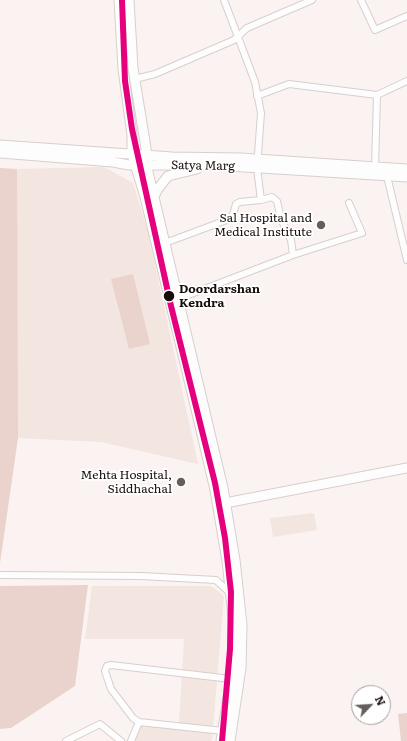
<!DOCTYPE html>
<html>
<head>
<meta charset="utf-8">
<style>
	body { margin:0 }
	#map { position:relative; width:407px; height:741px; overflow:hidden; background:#faf3f2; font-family:Literata,serif }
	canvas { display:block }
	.north { position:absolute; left:351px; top:685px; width:40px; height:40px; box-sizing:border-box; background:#fff; border:1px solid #a29f9d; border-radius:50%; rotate:65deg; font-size:11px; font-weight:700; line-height:16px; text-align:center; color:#170e0b }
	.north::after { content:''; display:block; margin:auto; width:14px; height:18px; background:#665e5c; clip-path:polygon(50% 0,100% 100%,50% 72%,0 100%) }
</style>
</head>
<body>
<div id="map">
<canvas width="407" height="741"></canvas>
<div class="north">N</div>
</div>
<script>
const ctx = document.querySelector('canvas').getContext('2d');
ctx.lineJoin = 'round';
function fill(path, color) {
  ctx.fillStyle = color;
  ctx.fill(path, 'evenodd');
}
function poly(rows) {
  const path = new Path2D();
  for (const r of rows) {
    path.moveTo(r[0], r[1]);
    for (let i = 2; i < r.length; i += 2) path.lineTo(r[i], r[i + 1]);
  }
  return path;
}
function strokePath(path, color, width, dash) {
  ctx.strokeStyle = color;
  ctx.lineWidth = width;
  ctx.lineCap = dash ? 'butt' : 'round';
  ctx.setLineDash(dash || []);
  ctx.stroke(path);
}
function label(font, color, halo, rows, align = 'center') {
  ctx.font = font + ' Literata,serif';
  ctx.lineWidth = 3.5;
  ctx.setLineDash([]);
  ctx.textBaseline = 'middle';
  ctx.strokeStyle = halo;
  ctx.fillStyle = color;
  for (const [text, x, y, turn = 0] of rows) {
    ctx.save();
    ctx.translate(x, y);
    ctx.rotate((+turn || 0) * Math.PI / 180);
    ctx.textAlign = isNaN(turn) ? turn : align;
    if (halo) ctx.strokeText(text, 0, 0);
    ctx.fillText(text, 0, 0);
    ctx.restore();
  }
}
const built = poly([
	[104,167,133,183,148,232,198,464,101,442,18,438,14,221,17,169],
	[314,513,317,530,273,537,270,518],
	[92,586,211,586,224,596,212,741,136,741,135,721,179,723,184,639,85,639]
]);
const green = poly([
	[0,168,17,169,18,438,0,563],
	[133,274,150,344,129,349,111,279],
	[88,585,75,686,11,728,0,729,0,586],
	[407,713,407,741,401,741,398,714]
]);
const street = poly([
	[361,0,375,30,407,16],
	[135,79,155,74,234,40,247,28,312,0],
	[257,96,289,84,377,95],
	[375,167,377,95,407,81],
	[387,176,407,260],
	[165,243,232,218,236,204,240,202,261,200,257,168,261,113,255,82,224,0],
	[293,255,362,233,349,203],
	[178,299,293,255,291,240,281,219,277,201,272,197,261,200],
	[0,575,141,576,216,580,230,593],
	[223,731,139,722,133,718,111,689,105,671,107,666,111,665,231,679],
	[66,741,100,724,121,741],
	[131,741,139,722]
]);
const secondary = poly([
	[119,0,123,69,132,135,132,154,145,197,200,426,215,490,227,561,234,625,233,667,221,741],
	[129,0,133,68,146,148,148,172,223,488,235,560,242,625,241,668,230,741],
	[0,145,172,157,241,158,407,169],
	[0,153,113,162,129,165,212,165,407,177],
	[154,197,157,190,168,176,197,169],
	[220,504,407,468]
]);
const metro1 = poly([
	[122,0,125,81,132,129,171,306,215,483,225,538,231,592,230,649,222,741]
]);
const markers = [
	[321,225,5,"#665e5c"],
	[169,296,6,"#170e0b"],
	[181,482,5,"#665e5c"]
];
const streetNames = [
	["Satya Marg",203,166,1]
];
const poiNames = [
	["Sal Hospital and",312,218],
	["Medical Institute",312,232],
	["Mehta Hospital,",172,475],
	["Siddhachal",172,489]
];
const stopNames = [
	["Doordarshan",179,289],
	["Kendra",179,303]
];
fill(built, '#f3e5e0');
fill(green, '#e9d3cc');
strokePath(street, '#d7cfcc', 8);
strokePath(secondary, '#d7cfcc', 11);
strokePath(street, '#fefdfd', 6);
strokePath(secondary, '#fefdfd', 9);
strokePath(metro1, '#e5007d', 6);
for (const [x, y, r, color] of markers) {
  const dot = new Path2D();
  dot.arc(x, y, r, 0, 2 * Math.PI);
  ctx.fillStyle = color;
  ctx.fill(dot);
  strokePath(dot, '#fff', 1.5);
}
label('12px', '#170e0b', '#fff', streetNames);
label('12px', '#170e0b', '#fff', poiNames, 'right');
label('bold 12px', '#170e0b', '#fff', stopNames, 'left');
</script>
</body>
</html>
